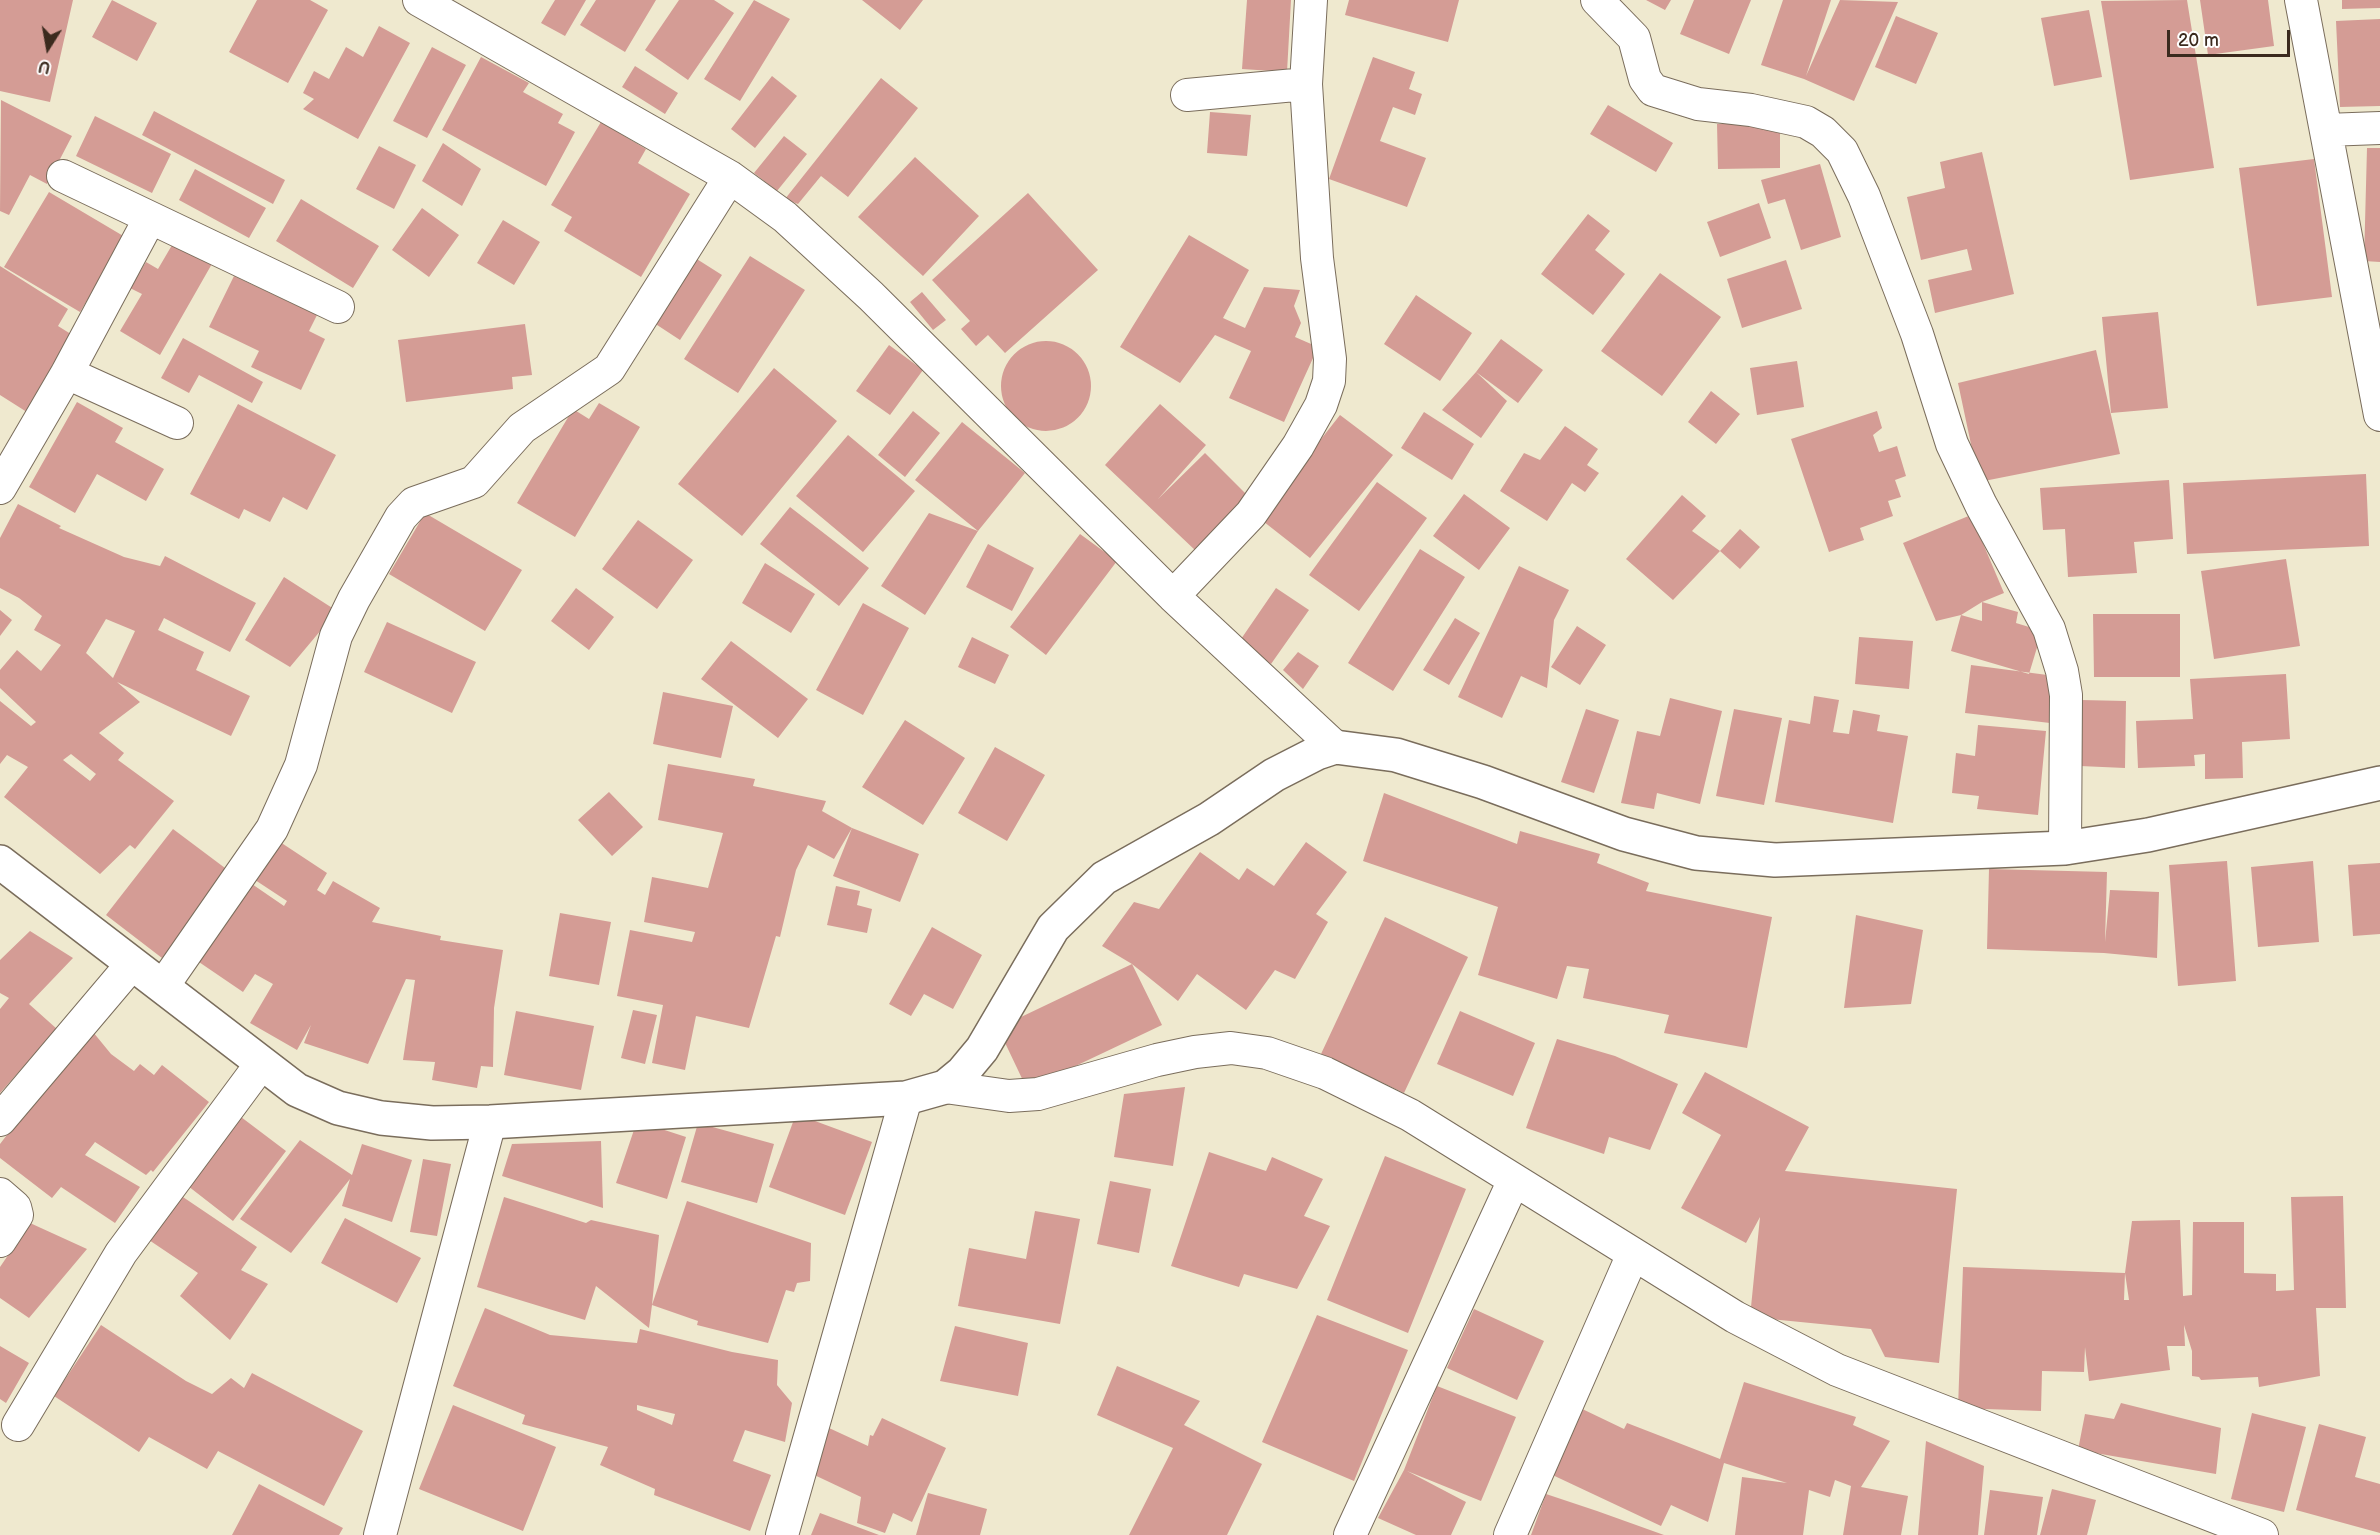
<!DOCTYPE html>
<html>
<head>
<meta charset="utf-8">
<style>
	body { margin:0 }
	#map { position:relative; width:2380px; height:1535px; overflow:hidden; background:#efe9cf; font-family:"Balsamiq Sans",sans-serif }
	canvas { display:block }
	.north { position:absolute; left:18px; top:18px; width:60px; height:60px; -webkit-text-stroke:4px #fff; paint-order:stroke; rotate:191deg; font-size:16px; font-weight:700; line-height:24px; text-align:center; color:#3b2a1e }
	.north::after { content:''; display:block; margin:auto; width:21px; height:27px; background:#3b2a1e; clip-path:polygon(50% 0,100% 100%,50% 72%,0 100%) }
	.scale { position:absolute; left:2167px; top:30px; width:123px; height:27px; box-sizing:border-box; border:3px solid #3b2a1e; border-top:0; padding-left:8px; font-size:18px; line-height:21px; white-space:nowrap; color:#3b2a1e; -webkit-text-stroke:4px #fff; paint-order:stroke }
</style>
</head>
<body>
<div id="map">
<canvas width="2380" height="1535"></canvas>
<div class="north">U</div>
<div class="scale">20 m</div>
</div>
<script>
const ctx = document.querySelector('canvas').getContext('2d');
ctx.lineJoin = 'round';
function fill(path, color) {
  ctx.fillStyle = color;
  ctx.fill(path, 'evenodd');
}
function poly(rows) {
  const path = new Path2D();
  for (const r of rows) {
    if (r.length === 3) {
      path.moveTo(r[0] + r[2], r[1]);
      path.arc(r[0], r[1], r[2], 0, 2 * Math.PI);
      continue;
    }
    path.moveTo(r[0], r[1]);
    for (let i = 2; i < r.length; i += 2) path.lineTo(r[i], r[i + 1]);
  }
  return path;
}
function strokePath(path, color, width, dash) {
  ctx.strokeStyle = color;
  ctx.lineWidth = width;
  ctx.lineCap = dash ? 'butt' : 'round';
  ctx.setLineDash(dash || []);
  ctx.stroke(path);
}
const building = poly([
	[0,0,73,0,50,102,0,91],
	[112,0,157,23,137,61,92,37],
	[257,0,310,0,328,10,288,83,229,52],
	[555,0,586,0,565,36,541,23],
	[596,0,656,0,625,52,580,25],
	[679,0,714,0,734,13,688,80,645,50],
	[754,0,790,19,740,101,704,79],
	[862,0,923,0,900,30],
	[1247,0,1291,0,1287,72,1242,69],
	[1349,0,1459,0,1448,42,1345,15],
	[1646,0,1671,0,1665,10],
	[1694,0,1751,0,1729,54,1680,34],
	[1783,0,1831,0,1806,76,1840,0,1898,2,1854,101,1804,79,1761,65],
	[2187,0,2214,168,2130,180,2101,1],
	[2200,0,2268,0,2274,46,2208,55],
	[2342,0,2380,0,2380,8,2342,9],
	[2089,10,2102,77,2054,86,2041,18],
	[1896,16,1938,33,1916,84,1875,67],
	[2380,19,2380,106,2340,107,2336,21],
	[379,26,410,43,358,139,303,109,314,99,303,93,314,71,329,79,346,47,363,57],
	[432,47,466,65,427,138,393,121],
	[481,57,529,83,523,92,563,114,558,123,575,132,546,186,442,130],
	[1373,57,1415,72,1409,89,1422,94,1415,115,1393,107,1380,141,1426,158,1407,207,1329,179],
	[635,66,678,93,665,114,622,87],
	[772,76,797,96,755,148,731,129],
	[881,78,918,108,848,197,821,176,798,204,785,199],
	[1,100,72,136,47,184,30,175,9,215,0,211],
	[1608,105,1673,143,1656,172,1590,134],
	[154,111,285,180,273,204,142,135],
	[1210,112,1251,115,1247,156,1207,153],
	[95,116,171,154,152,193,76,156],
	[601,122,646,149,638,163,690,194,641,277,564,231,572,217,551,205],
	[1717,124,1780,124,1780,168,1718,169],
	[784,136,807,154,777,191,754,173],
	[443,143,481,169,462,206,422,181],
	[379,146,416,165,394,209,356,189],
	[2367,148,2380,148,2380,262,2364,261],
	[1982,152,2014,294,1935,313,1928,280,1972,270,1967,249,1921,260,1907,197,1945,188,1940,162],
	[915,157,979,216,923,276,858,217],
	[2314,159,2332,297,2257,306,2239,168],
	[1820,164,1841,237,1801,250,1785,199,1768,204,1761,180],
	[195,169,266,208,249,238,179,200],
	[49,192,125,237,80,312,4,267],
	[1028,193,1098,270,1005,353,988,335,976,346,961,329,970,321,932,280],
	[301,199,379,246,353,288,276,241],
	[1759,203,1771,238,1720,257,1707,222],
	[422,208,459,235,429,277,392,250],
	[1588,214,1610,231,1595,250,1625,274,1593,315,1541,274],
	[503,220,540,242,514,285,477,263],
	[1189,235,1249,270,1223,318,1245,328,1264,287,1300,290,1294,306,1301,323,1295,337,1318,347,1284,422,1229,398,1251,351,1215,335,1180,383,1120,347],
	[175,240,213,262,160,355,120,331,142,294,130,288,146,262,158,269],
	[692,256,722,275,680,340,651,321],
	[750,256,805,290,738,393,684,359],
	[1786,260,1802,309,1742,328,1727,279],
	[0,266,68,309,58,326,74,336,30,414,0,395],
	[1660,273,1721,317,1662,396,1601,351],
	[234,276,317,315,309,331,325,339,301,390,251,367,259,351,209,327],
	[922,292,946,320,933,330,910,302],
	[1416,295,1472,333,1440,381,1384,344],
	[2158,312,2168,408,2111,413,2102,317],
	[525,324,532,375,512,377,513,389,406,402,398,340],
	[183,338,263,382,252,403,199,375,189,393,161,378],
	[1501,339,1543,370,1518,403,1476,372],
	[1046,386,45],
	[889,345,923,370,890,415,856,391],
	[2096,350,2120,454,1979,482,1958,383],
	[1797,361,1804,407,1757,415,1750,368],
	[774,368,837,421,742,536,678,484],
	[1476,372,1507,401,1481,438,1442,410],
	[1711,391,1740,414,1716,444,1688,422],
	[77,402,123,428,115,442,164,469,146,501,97,474,75,513,29,487],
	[599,403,640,427,575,537,517,503,573,409,589,419],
	[238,404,336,455,307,510,283,497,270,522,244,509,239,519,190,494],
	[1160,404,1206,445,1158,499,1205,453,1250,498,1196,551,1105,465],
	[913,411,940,433,905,477,878,455],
	[1877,411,1882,428,1873,435,1879,452,1897,446,1906,476,1895,480,1901,497,1888,501,1893,516,1860,528,1864,540,1829,552,1791,439],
	[1424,412,1474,444,1452,480,1401,448],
	[1340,415,1393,455,1310,558,1259,518],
	[962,422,1025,473,978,531,915,480],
	[1565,426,1598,449,1587,465,1599,473,1585,492,1572,483,1547,521,1500,491,1524,453,1540,460],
	[848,435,915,491,863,552,796,496],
	[2366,474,2369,546,2187,554,2183,483],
	[2169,480,2173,539,2134,542,2137,573,2068,577,2065,529,2043,530,2040,488],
	[1377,482,1427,518,1359,611,1309,575],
	[1464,494,1510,528,1479,570,1433,536],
	[1682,495,1706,516,1692,531,1720,551,1673,600,1626,559],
	[18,504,61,526,59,528,124,557,160,566,165,556,256,603,230,652,164,618,158,630,204,652,196,670,250,696,231,736,117,682,140,702,99,733,124,753,118,760,174,801,135,849,130,845,100,874,4,797,28,767,7,755,0,764,0,701,31,726,36,722,0,688,0,670,17,650,41,671,61,645,34,630,42,616,19,598,0,588,0,538],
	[106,619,135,631,113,678,86,653],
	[71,754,96,774,90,781,63,760],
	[790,507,869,568,839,606,760,544],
	[425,513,522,570,485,631,389,574],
	[929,513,978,531,925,615,881,586],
	[1971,515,2004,593,1982,602,2018,612,2016,623,2042,631,2029,674,1951,651,1961,615,1982,621,1982,602,1961,615,1936,621,1903,543],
	[638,520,693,560,657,609,602,569],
	[1740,529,1760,547,1740,569,1720,551],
	[1080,534,1117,561,1046,655,1010,627],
	[988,544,1034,568,1012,611,966,587],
	[1420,549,1465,577,1393,691,1348,663],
	[2286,559,2300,646,2214,659,2201,571],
	[765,563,815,594,791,633,742,603],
	[1519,566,1569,590,1554,620,1547,688,1521,676,1502,718,1458,697],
	[284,577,337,611,290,667,245,640],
	[576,588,614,617,589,650,551,621],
	[1276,588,1309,610,1271,664,1239,642],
	[863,603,909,628,863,715,816,690],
	[0,610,12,620,0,636],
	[2093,614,2180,614,2180,677,2094,677],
	[1455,618,1480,633,1449,685,1423,670],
	[387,622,476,662,452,713,364,672],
	[1577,626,1606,645,1580,685,1551,667],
	[972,637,1009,655,995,684,958,667],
	[1859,637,1913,641,1909,689,1855,684],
	[731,641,808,699,778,738,701,679],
	[1298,652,1319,666,1303,689,1283,670],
	[1971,665,2055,676,2050,723,1965,713],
	[2286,674,2290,739,2242,742,2243,778,2205,779,2205,754,2194,755,2195,766,2138,768,2136,721,2193,719,2190,679],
	[663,692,733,706,721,758,653,744],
	[1814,696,1839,700,1833,732,1849,734,1853,710,1880,715,1877,731,1908,736,1893,823,1775,802,1789,720,1810,724],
	[1670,698,1722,711,1700,804,1657,793,1654,809,1621,803,1637,731,1660,736],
	[2081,700,2126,701,2125,768,2080,766],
	[1586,709,1619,720,1594,793,1561,782],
	[1734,709,1782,718,1764,805,1716,796],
	[905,720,965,758,923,825,862,787],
	[1978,725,2046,731,2038,815,1977,809,1979,796,1952,793,1956,753,1975,756],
	[995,747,1045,775,1007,841,958,813],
	[668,764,755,779,753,786,826,801,822,811,852,828,919,854,900,902,833,876,852,828,834,859,808,845,796,870,780,937,776,936,749,1028,696,1016,685,1070,652,1063,663,1005,617,996,630,930,692,942,695,932,644,922,652,877,708,888,723,833,658,820],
	[609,792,643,827,612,856,578,820],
	[1384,793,1517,844,1520,831,1600,854,1597,863,1649,883,1646,891,1772,917,1747,1048,1664,1033,1669,1015,1583,998,1589,969,1567,966,1557,999,1478,975,1498,907,1363,861],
	[173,829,229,871,162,958,106,915],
	[274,838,327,873,317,890,325,895,333,881,380,908,372,922,441,936,440,940,503,950,494,1008,493,1067,481,1066,477,1088,432,1080,435,1062,403,1060,415,980,406,979,368,1064,304,1043,311,1025,297,1050,250,1023,273,984,255,974,243,992,196,960,249,882,284,906,287,901,249,876],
	[1306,842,1347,872,1316,914,1328,922,1295,979,1275,970,1246,1010,1197,974,1178,1001,1132,964,1162,1025,1027,1089,998,1028,1132,964,1102,946,1134,902,1159,909,1200,852,1239,880,1247,868,1274,886],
	[2227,861,2236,981,2178,986,2169,865],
	[2313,861,2319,942,2258,947,2251,867],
	[2380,863,2380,934,2353,936,2348,865],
	[1989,869,2107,872,2105,942,2110,890,2159,892,2157,958,2104,953,1987,949],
	[836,886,860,891,857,905,872,909,867,933,827,925],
	[560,913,611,922,599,985,549,976],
	[1856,915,1923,930,1911,1004,1844,1008],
	[1385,917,1468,957,1404,1093,1321,1054],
	[932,927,982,955,953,1009,924,994,911,1016,889,1004],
	[30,931,73,958,29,1004,57,1029,0,1093,0,1009,9,998,0,993,0,960],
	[633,1010,657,1015,645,1064,621,1058],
	[516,1011,594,1026,581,1090,504,1075],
	[1460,1011,1535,1043,1513,1096,1437,1064],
	[93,1032,111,1054,134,1071,140,1064,154,1075,162,1065,209,1102,153,1172,151,1170,146,1175,95,1142,85,1155,140,1187,115,1223,61,1187,52,1198,0,1158,0,1144,36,1097],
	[1557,1039,1615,1056,1678,1084,1650,1150,1609,1137,1604,1154,1526,1128],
	[1705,1072,1809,1127,1785,1171,1957,1189,1939,1363,1885,1357,1871,1329,1750,1317,1760,1217,1746,1243,1681,1208,1721,1135,1682,1113],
	[1185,1087,1173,1166,1114,1157,1124,1094],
	[796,1114,872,1142,845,1215,769,1187],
	[241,1117,286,1151,233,1221,188,1186],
	[637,1121,686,1137,667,1199,616,1183],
	[698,1123,774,1144,757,1203,681,1182],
	[300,1140,352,1175,362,1144,412,1160,392,1222,342,1206,350,1179,291,1253,240,1219],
	[601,1141,603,1208,502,1176,512,1144],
	[1209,1152,1266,1171,1272,1157,1323,1179,1304,1216,1330,1226,1297,1289,1244,1274,1239,1287,1171,1266],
	[1385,1156,1466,1189,1408,1333,1327,1300],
	[423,1159,451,1164,437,1236,410,1232],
	[1110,1181,1151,1189,1139,1253,1097,1244],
	[177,1193,257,1247,241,1270,268,1284,230,1340,180,1296,198,1273,146,1238],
	[2343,1196,2346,1308,2316,1308,2320,1376,2259,1387,2258,1377,2201,1380,2199,1377,2192,1376,2192,1351,2184,1325,2185,1346,2167,1346,2170,1370,2089,1381,2085,1347,2084,1372,2042,1371,2041,1411,1958,1408,1963,1267,2125,1273,2124,1300,2129,1300,2125,1273,2132,1221,2180,1220,2183,1296,2192,1295,2193,1222,2244,1222,2244,1273,2276,1274,2276,1291,2294,1290,2291,1197],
	[504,1197,586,1223,591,1220,659,1235,652,1305,687,1201,811,1243,810,1281,797,1283,794,1292,786,1290,768,1343,697,1325,698,1321,652,1305,649,1328,596,1286,585,1320,477,1287],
	[1035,1211,1080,1219,1060,1324,958,1306,969,1248,1026,1259],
	[345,1218,421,1258,397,1303,321,1263],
	[30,1223,87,1249,29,1318,0,1298,0,1267],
	[485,1308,550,1335,637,1343,640,1329,732,1352,778,1360,777,1385,792,1403,785,1442,745,1430,733,1461,771,1475,750,1531,654,1495,655,1489,600,1465,608,1447,522,1424,525,1415,453,1386],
	[637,1405,675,1414,672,1425,637,1410],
	[1474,1309,1544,1341,1517,1400,1447,1368],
	[1317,1315,1408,1350,1354,1481,1262,1442],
	[101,1325,186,1381,212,1394,231,1378,244,1388,252,1373,363,1431,324,1506,218,1451,207,1469,149,1437,139,1452,54,1396],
	[955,1326,1028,1343,1018,1396,940,1381],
	[0,1346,29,1363,6,1403,0,1399],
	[1117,1366,1200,1401,1184,1425,1262,1464,1227,1535,1129,1535,1173,1448,1097,1415],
	[1744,1382,1856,1417,1853,1425,1890,1441,1861,1487,1908,1496,1901,1535,1843,1535,1851,1486,1835,1480,1830,1497,1809,1490,1803,1535,1735,1535,1742,1477,1787,1483,1724,1463,1708,1522,1671,1505,1661,1526,1544,1471,1576,1406,1624,1429,1627,1423,1720,1459],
	[1437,1386,1516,1417,1481,1501,1407,1471,1466,1502,1451,1535,1416,1535,1378,1518,1404,1470],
	[2121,1403,2221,1428,2216,1474,2078,1450,2085,1414,2114,1419],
	[453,1405,556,1447,523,1531,419,1489],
	[2252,1413,2306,1427,2284,1512,2231,1499],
	[882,1418,946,1448,912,1522,893,1513,885,1533,857,1523,861,1497,808,1472,829,1428,868,1446,870,1435,873,1436],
	[2319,1424,2366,1437,2355,1477,2380,1484,2380,1533,2296,1510],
	[1926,1441,1984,1466,1978,1535,1918,1535],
	[259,1484,343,1528,339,1535,232,1535],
	[2052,1489,2096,1500,2087,1535,2040,1535],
	[1990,1490,2043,1497,2037,1535,1984,1535],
	[928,1493,987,1509,980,1535,916,1535],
	[1546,1494,1597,1511,1664,1535,1531,1535],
	[820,1513,879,1535,811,1535]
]);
const minor = poly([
	[419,0,730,177,785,217,871,296,1173,596,1335,747],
	[1597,0,1634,38,1645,79,1653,90,1698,104,1751,110,1806,122,1823,132,1842,151,1864,196,1917,334,1952,444,1981,505,2049,629,2062,671,2066,695,2065,848],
	[2301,0,2380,415],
	[1187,95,1306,84],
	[2326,130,2380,128],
	[63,176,338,307],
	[67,373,177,423],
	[0,488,67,373,150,218],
	[1173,596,1251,514,1298,446,1321,405,1329,381,1330,359,1317,258,1306,84,1311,0],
	[163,986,272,829,301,765,336,636,354,599,401,517,414,503,474,482,522,428,609,369,730,177],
	[945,1087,1009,1096,1038,1094,1157,1060,1195,1052,1231,1048,1267,1053,1325,1073,1410,1115,1735,1317,1837,1370,2262,1535],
	[0,1120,132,964],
	[0,1194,15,1207,17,1215,0,1241],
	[18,1425,121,1253,261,1064],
	[380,1535,490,1122],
	[782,1535,906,1098],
	[1350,1535,1514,1180],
	[1510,1535,1633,1254]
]);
const tertiary = poly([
	[0,862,297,1090,338,1108,381,1118,432,1123,490,1122,906,1098,945,1087,962,1073,982,1049,1053,928,1104,878,1209,819,1274,775,1317,753,1335,747,1396,755,1483,782,1624,834,1696,853,1775,860,2065,848,2148,835,2380,783]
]);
fill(building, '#d49c95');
strokePath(minor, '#7a6d5c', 34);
strokePath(tertiary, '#7a6d5c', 36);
strokePath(minor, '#fff', 32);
strokePath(tertiary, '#fff', 33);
</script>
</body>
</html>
